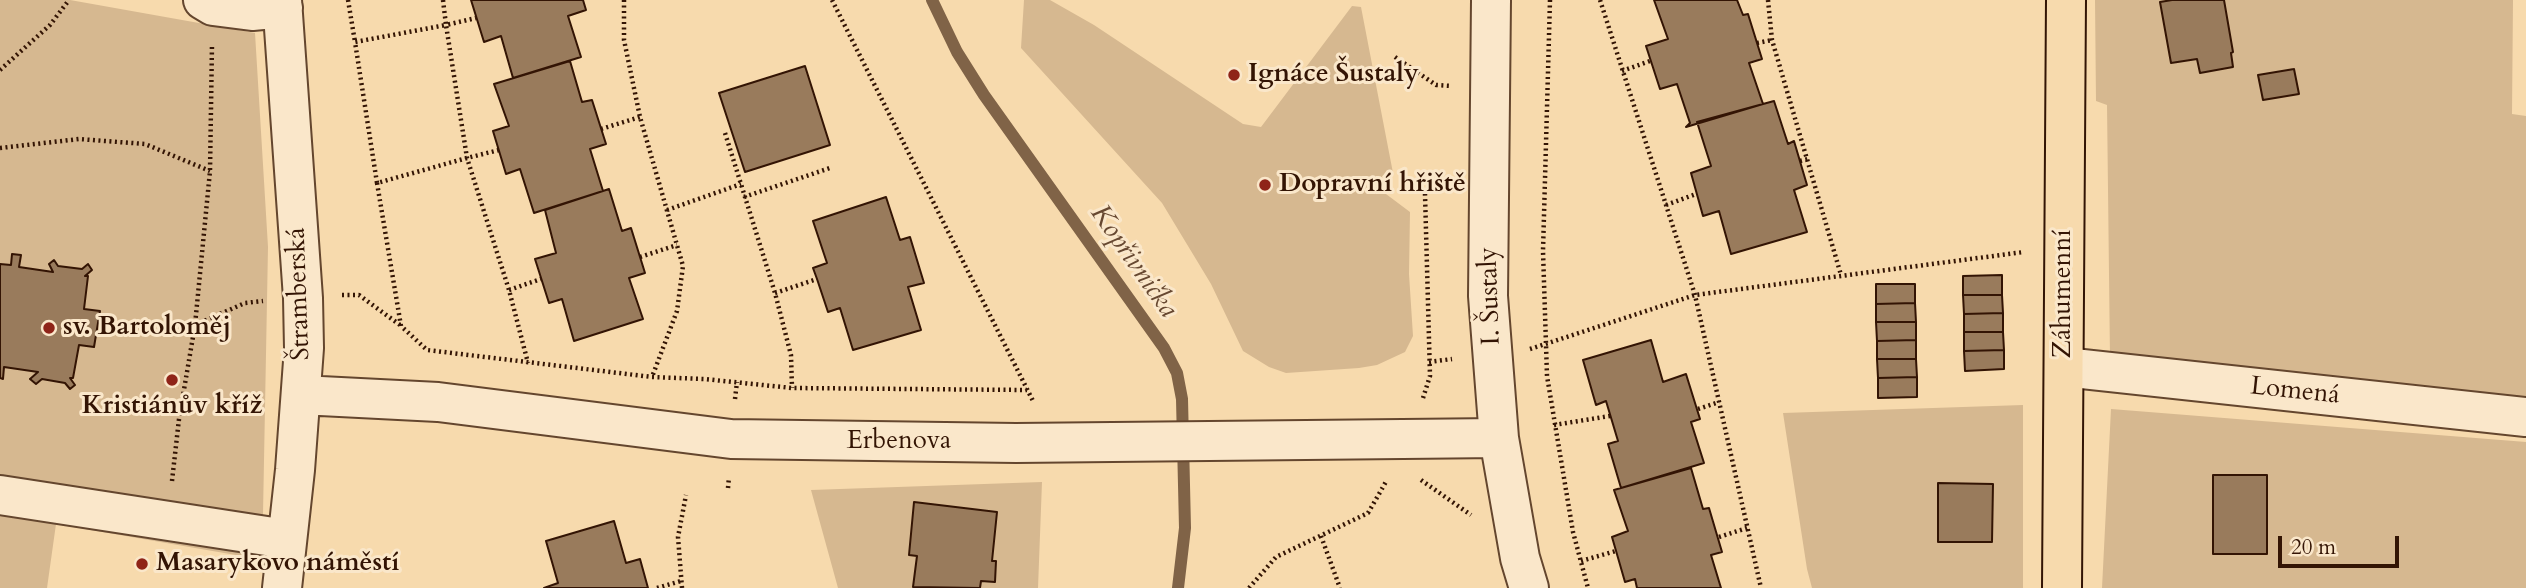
<!DOCTYPE html>
<html>
<head>
<meta charset="utf-8">
<style>
	body { margin:0 }
	#map { position:relative; width:2526px; height:588px; overflow:hidden; background:#f7daad; font-family:Cardo,serif }
	canvas { display:block }
	.scale { position:absolute; left:2278px; top:536px; width:121px; height:32px; box-sizing:border-box; border:4px solid #331404; border-top:0; padding-left:9px; font-size:21px; line-height:24px; white-space:nowrap; color:#331404; -webkit-text-stroke:5px #fae7ca; paint-order:stroke }
</style>
</head>
<body>
<div id="map">
<canvas width="2526" height="588"></canvas>
<div class="scale">20 m</div>
</div>
<script>
const ctx = document.querySelector('canvas').getContext('2d');
ctx.lineJoin = 'round';
function fill(path, color) {
  ctx.fillStyle = color;
  ctx.fill(path, 'evenodd');
}
function poly(rows) {
  const path = new Path2D();
  for (const r of rows) {
    path.moveTo(r[0], r[1]);
    for (let i = 2; i < r.length; i += 2) path.lineTo(r[i], r[i + 1]);
  }
  return path;
}
function strokePath(path, color, width, dash) {
  ctx.strokeStyle = color;
  ctx.lineWidth = width;
  ctx.lineCap = dash ? 'butt' : 'round';
  ctx.setLineDash(dash || []);
  ctx.stroke(path);
}
function label(font, color, halo, rows, align = 'center') {
  ctx.font = font + ' Cardo,serif';
  ctx.lineWidth = 6;
  ctx.setLineDash([]);
  ctx.textBaseline = 'middle';
  ctx.strokeStyle = halo;
  ctx.fillStyle = color;
  for (const [text, x, y, turn = 0] of rows) {
    ctx.save();
    ctx.translate(x, y);
    ctx.rotate((+turn || 0) * Math.PI / 180);
    ctx.textAlign = isNaN(turn) ? turn : align;
    if (halo) ctx.strokeText(text, 0, 0);
    ctx.fillText(text, 0, 0);
    ctx.restore();
  }
}
const green = poly([
	[0,0,70,0,255,33,268,247,263,514,259,559,56,524,47,588,0,588],
	[1024,0,1050,0,1094,25,1243,124,1261,127,1352,6,1361,7,1393,173,1382,176,1386,194,1410,212,1409,274,1413,336,1405,352,1377,365,1359,368,1286,373,1269,367,1243,351,1211,284,1162,203,1021,48],
	[2095,0,2513,0,2512,114,2526,116,2526,398,2110,358,2107,105,2096,101],
	[2023,405,2023,588,1812,588,1807,569,1783,413],
	[2111,409,2526,442,2526,588,2102,588],
	[1042,482,1038,588,838,588,811,490]
]);
const stream = poly([
	[932,0,957,52,984,95,1164,348,1177,373,1182,399,1185,528,1178,588]
]);
const building = poly([
	[471,0,583,0,586,10,568,16,581,57,513,78,501,36,484,42,471,0],
	[1654,0,1737,0,1743,15,1748,14,1762,59,1749,63,1763,104,1686,127,1690,123,1677,84,1660,89,1646,46,1668,39,1654,0],
	[2172,0,2224,0,2233,52,2231,53,2233,67,2200,73,2197,59,2171,63,2160,2,2172,0],
	[570,61,582,102,592,100,606,144,590,149,603,191,534,213,520,169,506,174,493,131,509,126,494,84,570,61],
	[805,66,830,145,745,172,719,93,805,66],
	[2294,69,2299,94,2263,100,2258,75,2294,69],
	[1774,101,1788,144,1794,141,1807,185,1794,190,1807,232,1731,254,1719,211,1703,216,1691,173,1711,166,1697,122,1774,101],
	[609,189,622,231,631,228,645,273,629,278,643,319,574,341,562,299,549,303,535,259,556,253,545,210,609,189],
	[886,197,900,240,910,237,924,283,908,287,921,330,853,350,840,308,828,312,817,279,813,268,827,263,813,221,886,197],
	[12,254,21,255,19,267,53,272,49,264,54,260,58,266,82,269,88,264,92,270,85,276,88,276,84,309,100,311,94,347,79,345,73,378,70,378,75,385,70,389,65,383,42,379,36,384,30,379,38,372,4,367,3,379,0,378,0,264,11,265,12,254],
	[2002,275,2002,295,1963,295,1963,276,2002,275],
	[1876,284,1915,284,1915,303,1876,304,1876,284],
	[1963,295,2002,295,2003,313,1964,314,1963,295],
	[1915,303,1916,322,1876,322,1876,304,1915,303],
	[2003,313,2003,332,1964,332,1964,314,2003,313],
	[1876,322,1916,322,1916,340,1877,341,1876,322],
	[1964,332,2003,332,2004,350,1964,351,1964,332],
	[1651,340,1663,382,1686,374,1700,419,1691,422,1704,463,1621,488,1608,444,1618,441,1606,401,1596,405,1583,360,1651,340],
	[1916,340,1916,359,1877,359,1877,341,1916,340],
	[2004,350,2004,369,1965,371,1964,351,2004,350],
	[1877,359,1916,359,1917,377,1878,378,1877,359],
	[1917,377,1917,397,1878,398,1878,378,1917,377],
	[1691,468,1703,509,1709,508,1722,552,1711,555,1721,588,1637,588,1635,579,1625,582,1612,537,1628,531,1614,490,1691,468],
	[2213,475,2267,475,2267,554,2213,554,2213,475],
	[1938,483,1993,484,1992,542,1938,542,1938,483],
	[914,502,997,512,992,561,996,561,995,582,981,581,980,588,913,587,917,556,909,555,914,502],
	[614,521,626,563,640,559,648,588,544,588,558,583,546,541,614,521]
]);
const path = poly([
	[348,0,355,42],
	[443,0,446,25,476,18],
	[624,0,624,40,640,117,683,266,677,311,652,377],
	[832,0,1034,403],
	[1550,0,1543,251,1547,376,1573,532,1588,588],
	[1600,0,1695,295,1761,588],
	[1768,0,1772,40,1841,275],
	[1757,43,1772,40],
	[1395,57,1436,85,1452,86],
	[0,70,50,25,69,0],
	[1622,71,1650,61],
	[601,129,640,117],
	[725,133,775,293,791,355,792,388],
	[0,148,79,139,145,144,210,171],
	[499,150,467,158,377,183,355,42,446,25,467,158,509,290,528,363],
	[1800,161,1808,159],
	[377,183,401,326,427,350,652,377,704,379,792,388,1027,390],
	[744,197,830,168],
	[1666,205,1696,194],
	[667,210,741,184],
	[640,257,677,245],
	[509,290,541,279],
	[775,293,817,279],
	[342,295,359,295,400,325],
	[195,325,245,303,263,301],
	[1530,349,1695,295,2024,252],
	[1429,362,1452,359],
	[1423,398,1430,376,1425,194],
	[735,399,737,382],
	[1698,409,1719,402],
	[1554,425,1610,416],
	[1421,480,1471,515],
	[172,481,179,419,195,325,210,171,212,44],
	[728,488,729,477],
	[1321,536,1340,588],
	[1719,537,1747,528],
	[1581,561,1616,551],
	[657,588,681,581],
	[682,588,678,537,686,495],
	[1249,588,1276,557,1368,513,1387,480]
]);
const minor = poly([
	[203,0,213,6,252,11,283,8],
	[282,0,303,298,304,348,295,470,282,588],
	[1491,0,1488,296,1499,438,1520,558,1529,588],
	[2064,367,2526,417],
	[301,395,438,402,731,439,1016,443,1499,438],
	[0,495,286,539]
]);
const major = poly([
	[2062,588,2066,0]
]);
const markers = [
	[1234,75,7,"#8f2418"],
	[1265,185,7,"#8f2418"],
	[49,328,7,"#8f2418"],
	[172,380,7,"#8f2418"],
	[142,564,7,"#8f2418"]
];
const poiNames = [
	["Ignáce Šustaly",1248,75],
	["Dopravní hřiště",1279,185],
	["sv. Bartoloměj",63,328],
	["Kristiánův kříž",172,407,"center"],
	["Masarykovo náměstí",156,564]
];
const streetNames = [
	["Štramberská",300,294,-92],
	["Záhumenní",2064,294,-90],
	["I. Šustaly",1491,296,-92],
	["Lomená",2295,392,6],
	["Erbenova",899,442]
];
const waterNames = [
	["Kopřivnička",1133,262,55]
];
fill(green, '#d6b890');
strokePath(stream, '#806347', 12);
fill(building, '#997b5c');
strokePath(building, '#331404', 2);
strokePath(minor, '#64462e', 42);
strokePath(major, '#331404', 42);
strokePath(path, '#331404', 4.5, [2, 3.5]);
strokePath(minor, '#fae7ca', 38);
strokePath(major, '#f7daad', 38);
for (const [x, y, r, color] of markers) {
  const dot = new Path2D();
  dot.arc(x, y, r, 0, 2 * Math.PI);
  ctx.fillStyle = color;
  ctx.fill(dot);
  strokePath(dot, '#fae7ca', 2.5);
}
label('bold 26px', '#331404', '#fae7ca', poiNames, 'left');
label('26px', '#331404', '#fae7ca', streetNames);
label('italic 28px', '#674831', '#fae7ca', waterNames);
</script>
</body>
</html>
